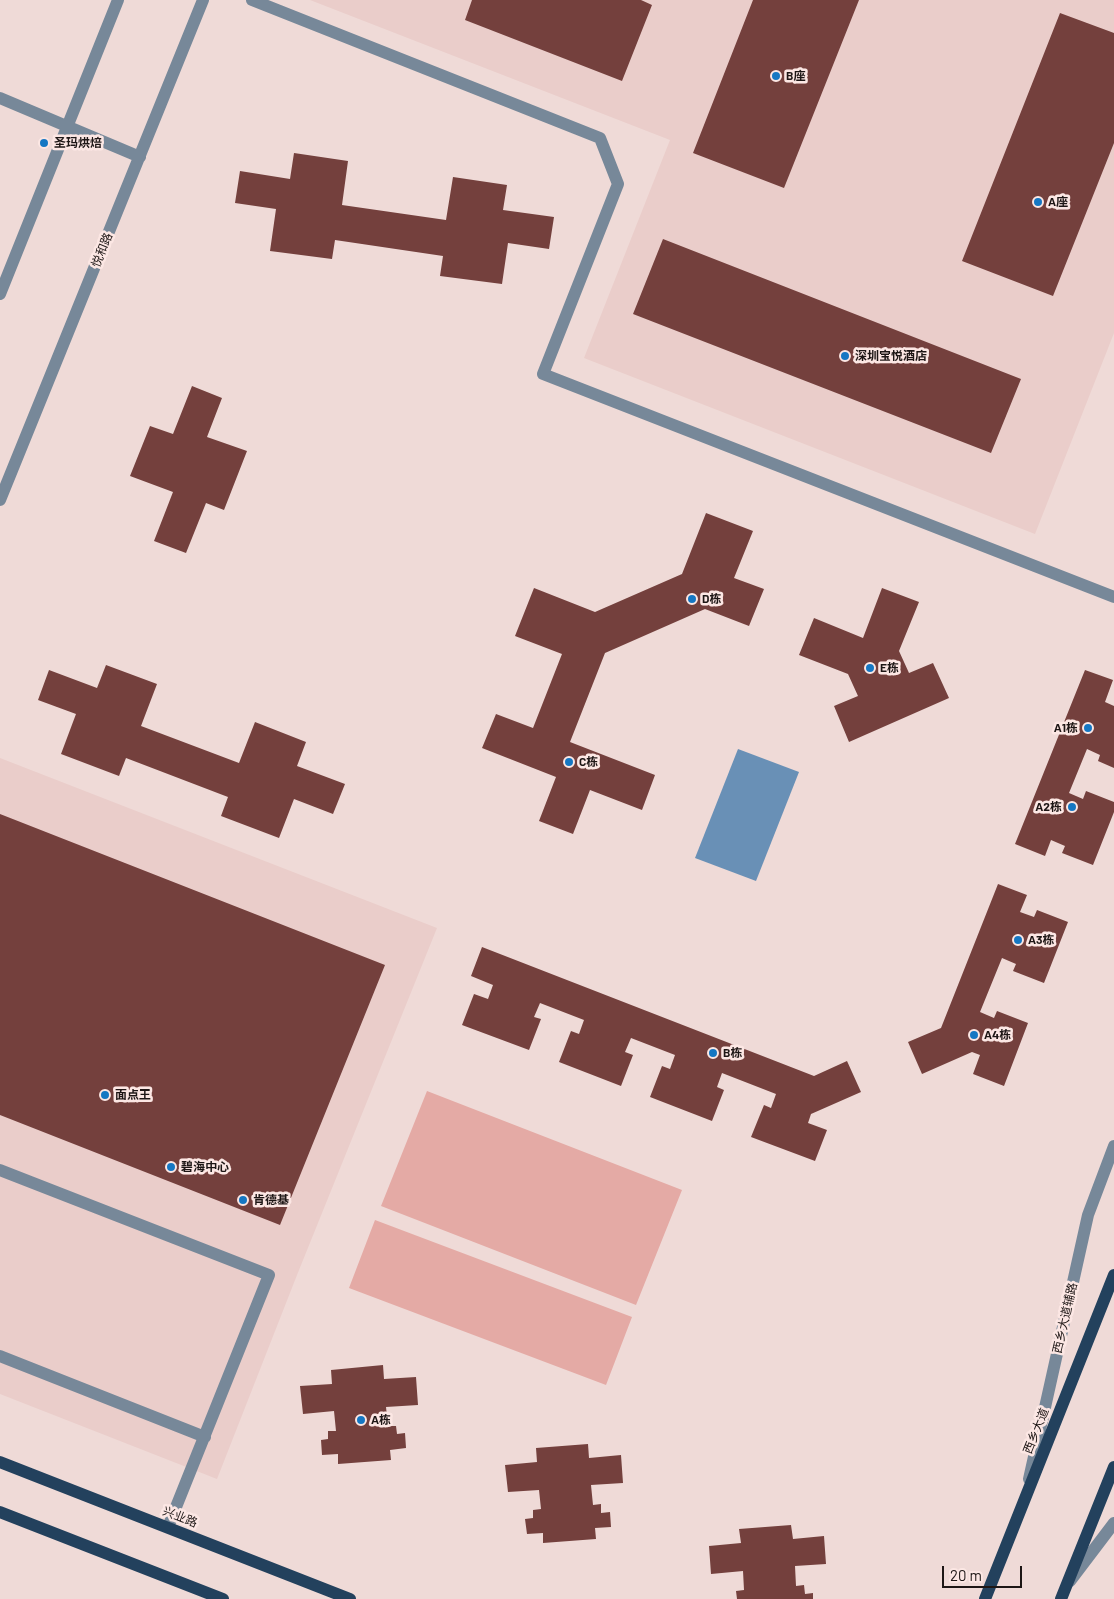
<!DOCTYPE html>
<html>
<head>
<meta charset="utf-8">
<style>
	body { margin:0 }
	#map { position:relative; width:1114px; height:1599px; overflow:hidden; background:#efdad7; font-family:Barlow,sans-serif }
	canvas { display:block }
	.scale { position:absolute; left:942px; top:1566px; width:80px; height:22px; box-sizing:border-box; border:2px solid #1d1615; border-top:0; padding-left:6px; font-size:15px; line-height:18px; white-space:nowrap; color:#1d1615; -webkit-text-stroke:4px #fce7e4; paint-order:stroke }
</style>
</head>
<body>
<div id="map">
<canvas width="1114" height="1599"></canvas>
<div class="scale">20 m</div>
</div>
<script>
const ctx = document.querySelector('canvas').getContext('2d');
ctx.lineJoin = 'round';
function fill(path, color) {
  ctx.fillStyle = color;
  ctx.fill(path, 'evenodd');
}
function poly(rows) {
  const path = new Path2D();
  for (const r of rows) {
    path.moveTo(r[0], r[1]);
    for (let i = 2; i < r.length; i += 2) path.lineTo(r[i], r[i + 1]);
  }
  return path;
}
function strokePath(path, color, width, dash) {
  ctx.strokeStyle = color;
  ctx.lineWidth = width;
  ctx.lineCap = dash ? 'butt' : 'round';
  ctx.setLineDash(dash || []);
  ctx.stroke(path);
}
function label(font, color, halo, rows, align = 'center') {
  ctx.font = font + ' Barlow,"Noto Sans SC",sans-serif';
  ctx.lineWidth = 5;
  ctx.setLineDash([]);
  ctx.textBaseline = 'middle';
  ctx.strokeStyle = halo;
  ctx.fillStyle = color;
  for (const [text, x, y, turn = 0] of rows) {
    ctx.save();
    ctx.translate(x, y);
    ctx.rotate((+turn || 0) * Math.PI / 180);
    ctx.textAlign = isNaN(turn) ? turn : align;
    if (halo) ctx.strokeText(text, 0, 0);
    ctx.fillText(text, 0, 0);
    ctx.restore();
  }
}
const built = poly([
	[310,0,1114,0,1114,333,1035,534,584,358,670,140],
	[0,758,437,928,297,1275,217,1479,0,1394]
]);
const green = poly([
	[427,1091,682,1190,636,1305,381,1206],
	[375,1220,632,1317,606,1385,349,1288]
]);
const water = poly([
	[738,749,799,772,756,881,695,858]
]);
const building = poly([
	[472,0,641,0,652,5,622,81,465,20],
	[753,0,859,0,784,188,693,153],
	[1060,13,1114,33,1114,143,1053,296,962,261],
	[294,153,348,161,342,205,446,220,453,177,507,185,503,210,554,217,549,249,508,243,502,284,440,276,443,256,335,240,332,259,270,251,276,209,235,203,240,171,290,179],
	[663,239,1021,379,991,453,633,314],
	[192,386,222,398,207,437,247,451,224,510,206,503,186,553,154,541,173,492,130,476,150,426,173,434],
	[706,513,753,531,734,578,764,589,749,626,705,609,605,653,570,742,655,775,642,810,590,790,573,834,539,821,556,777,482,748,496,714,533,728,562,654,515,636,534,588,595,612,682,574],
	[882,588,919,602,899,651,909,673,933,663,949,698,849,742,834,706,858,696,848,674,799,655,814,618,863,638],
	[106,665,157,684,141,726,239,763,255,722,306,742,297,766,345,784,333,814,294,799,279,838,221,816,228,797,126,758,119,776,61,754,76,714,38,700,49,670,97,688],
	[1085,670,1113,680,1105,702,1114,706,1114,768,1098,761,1100,755,1087,749,1069,793,1083,799,1086,791,1114,802,1114,812,1093,865,1062,853,1065,846,1051,840,1045,856,1015,844],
	[0,814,385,965,280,1225,0,1115],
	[998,884,1027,895,1020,912,1034,917,1037,910,1068,922,1044,983,1013,971,1016,964,1002,958,980,1012,994,1018,997,1011,1028,1023,1004,1086,973,1074,980,1055,972,1052,922,1074,908,1042,941,1028],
	[482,947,814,1076,847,1061,861,1092,811,1114,808,1123,827,1130,815,1161,751,1137,764,1105,771,1108,776,1094,722,1073,717,1087,724,1090,712,1121,650,1097,662,1066,670,1069,675,1055,631,1038,625,1052,633,1055,621,1086,559,1062,571,1031,579,1034,584,1020,540,1003,534,1017,541,1019,529,1050,462,1025,474,994,488,999,493,985,471,976],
	[383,1365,384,1379,416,1377,418,1405,386,1407,388,1426,396,1426,397,1434,405,1433,406,1448,390,1450,391,1460,338,1464,338,1454,322,1455,321,1440,328,1439,328,1431,336,1431,334,1411,303,1414,300,1386,332,1384,331,1370],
	[588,1444,589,1458,621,1455,623,1483,591,1485,593,1505,601,1504,601,1513,610,1512,611,1527,595,1528,596,1539,543,1543,543,1533,527,1534,525,1519,533,1518,533,1510,541,1509,539,1490,508,1492,505,1465,537,1462,536,1448],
	[791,1525,793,1539,824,1536,826,1564,795,1566,796,1586,804,1585,805,1594,813,1593,813,1599,737,1599,736,1591,744,1590,743,1571,711,1574,709,1546,741,1543,739,1529]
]);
const minor = poly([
	[252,0,600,138,618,184,543,374,1114,597],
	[0,98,140,157],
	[0,294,118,0],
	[0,500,203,0],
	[0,1170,269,1275,168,1527],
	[0,1356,205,1437],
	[1029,1479,1088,1215,1114,1146],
	[1070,1581,1114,1523]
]);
const major = poly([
	[0,1462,350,1599],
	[0,1512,223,1599],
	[985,1599,1114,1275],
	[1061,1599,1114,1467]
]);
const markers = [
	[776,76,5,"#1577c3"],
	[44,143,5,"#1577c3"],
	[1038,202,5,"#1577c3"],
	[845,356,5,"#1577c3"],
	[692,599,5,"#1577c3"],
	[870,668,5,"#1577c3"],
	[1088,728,5,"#1577c3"],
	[569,762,5,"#1577c3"],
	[1072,807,5,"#1577c3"],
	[1018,940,5,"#1577c3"],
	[974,1035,5,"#1577c3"],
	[713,1053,5,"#1577c3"],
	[105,1095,5,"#1577c3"],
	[171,1167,5,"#1577c3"],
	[243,1200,5,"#1577c3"],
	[361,1420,5,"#1577c3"]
];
const poiNames = [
	["B座",786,76],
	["圣玛烘焙",54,143],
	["A座",1048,202],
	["深圳宝悦酒店",855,356],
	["D栋",702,599],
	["E栋",880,668],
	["A1栋",1078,728,"right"],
	["C栋",579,762],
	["A2栋",1062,807,"right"],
	["A3栋",1028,940],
	["A4栋",984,1035],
	["B栋",723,1053],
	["面点王",115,1095],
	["碧海中心",181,1167],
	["肯德基",253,1200],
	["A栋",371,1420]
];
const streetNames = [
	["悦和路",102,250,-68],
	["西乡大道辅路",1065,1318,-77],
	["西乡大道",1036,1431,-68],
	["兴业路",180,1517,21]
];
fill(built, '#eacdca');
fill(green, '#e4aaa5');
fill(water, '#6990b6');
fill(building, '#74403d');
strokePath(minor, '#789', 12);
strokePath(major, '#23415d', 12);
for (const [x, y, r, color] of markers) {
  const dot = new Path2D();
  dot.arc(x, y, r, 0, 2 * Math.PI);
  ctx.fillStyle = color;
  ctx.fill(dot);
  strokePath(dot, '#fce7e4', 2);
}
label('bold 12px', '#1d1615', '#fce7e4', poiNames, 'left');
label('12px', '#1d1615', '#fce7e4', streetNames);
</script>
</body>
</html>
